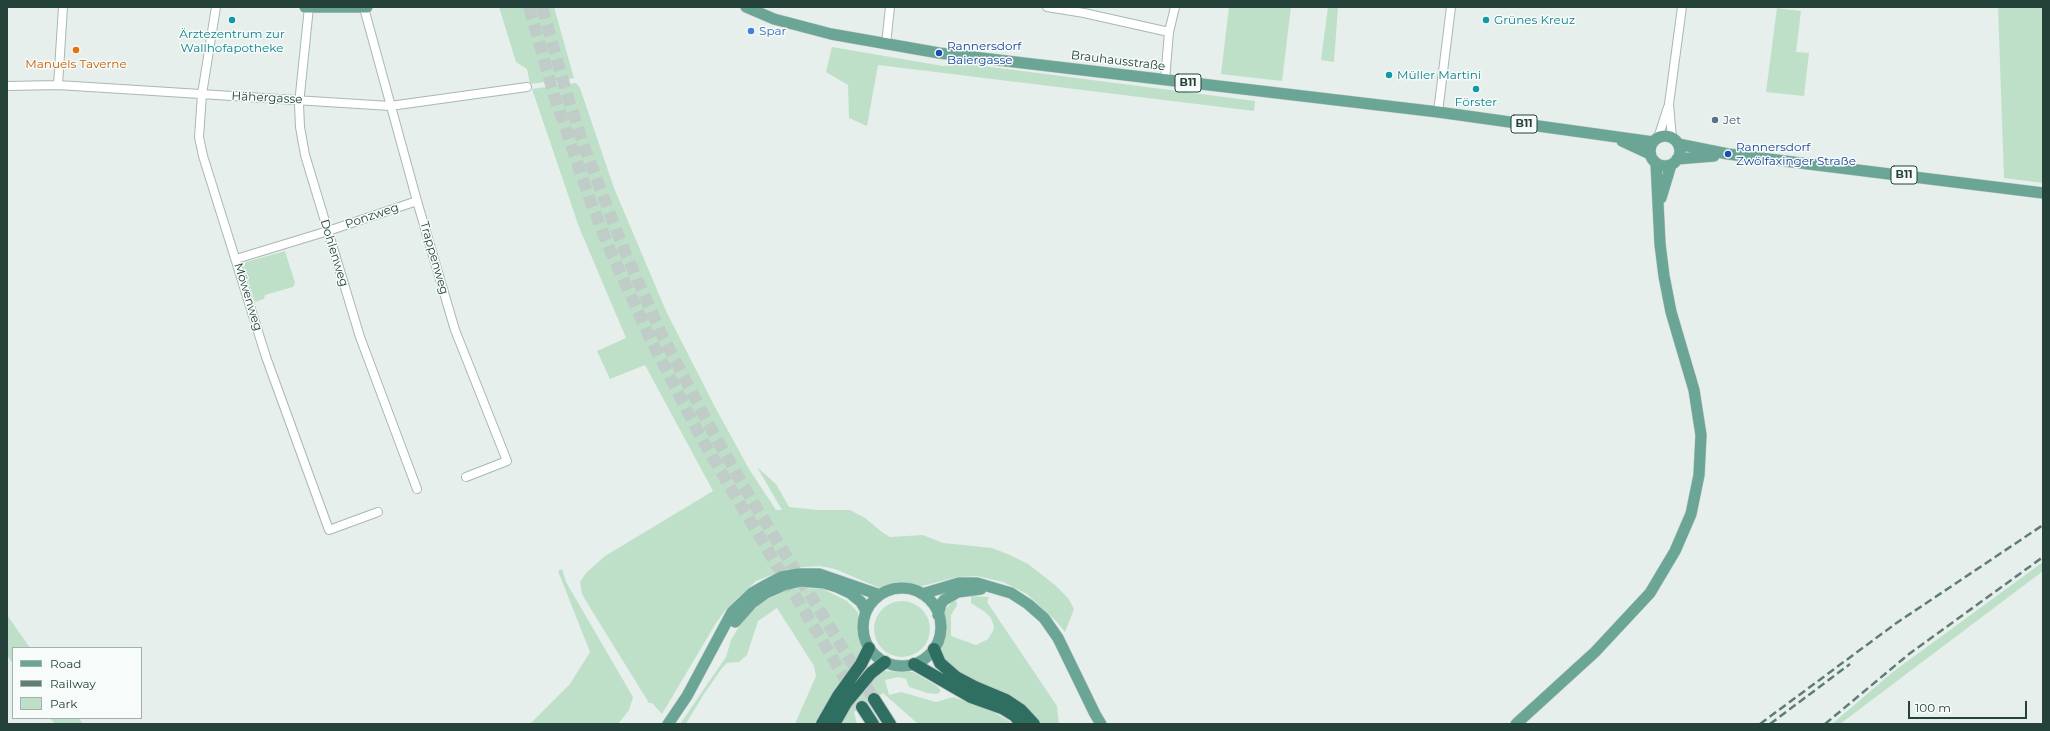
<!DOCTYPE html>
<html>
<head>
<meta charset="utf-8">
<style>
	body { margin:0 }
	#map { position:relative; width:2050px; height:731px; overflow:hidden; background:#e6efeb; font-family:Montserrat,sans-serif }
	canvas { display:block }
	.frame { position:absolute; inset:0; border:8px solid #24423a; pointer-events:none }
	.legend { position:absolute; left:12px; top:647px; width:130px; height:72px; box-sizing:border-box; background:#f7fbf9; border:1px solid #a3b1ad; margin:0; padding:5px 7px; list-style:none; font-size:12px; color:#24423a }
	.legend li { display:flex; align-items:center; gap:8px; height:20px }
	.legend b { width:20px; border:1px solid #a3b1ad }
	.scale { position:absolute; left:1908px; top:701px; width:119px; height:18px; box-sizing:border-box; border:2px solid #24423a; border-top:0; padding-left:5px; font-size:12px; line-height:14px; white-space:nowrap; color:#24423a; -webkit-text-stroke:3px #f7fbf9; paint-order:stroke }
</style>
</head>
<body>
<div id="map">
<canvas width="2050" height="731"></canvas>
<div class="frame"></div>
<ul class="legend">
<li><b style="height:5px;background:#6aa596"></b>Road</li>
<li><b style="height:5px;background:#5f7d75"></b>Railway</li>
<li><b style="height:11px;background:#bfe0c8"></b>Park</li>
</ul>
<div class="scale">100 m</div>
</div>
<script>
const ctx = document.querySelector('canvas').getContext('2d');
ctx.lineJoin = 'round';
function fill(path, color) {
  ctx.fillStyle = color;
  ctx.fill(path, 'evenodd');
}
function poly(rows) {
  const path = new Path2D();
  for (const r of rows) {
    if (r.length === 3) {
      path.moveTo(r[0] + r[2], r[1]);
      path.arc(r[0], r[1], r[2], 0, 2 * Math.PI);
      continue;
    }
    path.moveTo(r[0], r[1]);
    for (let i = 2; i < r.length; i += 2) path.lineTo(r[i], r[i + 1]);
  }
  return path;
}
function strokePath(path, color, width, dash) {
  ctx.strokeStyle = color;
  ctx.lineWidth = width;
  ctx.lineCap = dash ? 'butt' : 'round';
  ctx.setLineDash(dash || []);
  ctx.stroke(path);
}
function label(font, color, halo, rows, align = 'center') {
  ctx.font = font + ' Montserrat,sans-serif';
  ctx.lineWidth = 3;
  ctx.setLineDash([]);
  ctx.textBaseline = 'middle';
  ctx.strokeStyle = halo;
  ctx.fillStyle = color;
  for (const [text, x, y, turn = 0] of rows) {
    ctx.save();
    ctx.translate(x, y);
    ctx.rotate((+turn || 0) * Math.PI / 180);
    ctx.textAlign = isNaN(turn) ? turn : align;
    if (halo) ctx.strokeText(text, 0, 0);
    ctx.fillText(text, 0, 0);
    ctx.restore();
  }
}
const green = poly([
	[499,7,554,7,574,78,530,84,527,69,516,62],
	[1229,7,1291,7,1282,81,1221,74],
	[1328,7,1338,7,1334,62,1321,60],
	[1998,7,2043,7,2043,183,2004,178],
	[1777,8,1801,11,1796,52,1809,53,1804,96,1766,92],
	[832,47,943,66,960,63,1255,101,1254,111,878,65,867,126,849,118,848,85,826,72],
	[576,83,580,88,614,188,666,311,715,407,749,469,776,510,782,510,757,467,776,484,789,507,818,510,850,510,865,518,882,532,890,537,923,535,943,543,992,548,1010,555,1028,564,1055,585,1068,598,1074,609,1065,632,1056,621,1027,594,1003,582,977,576,958,577,922,586,901,584,882,589,835,569,820,566,790,568,756,581,727,608,716,623,662,714,652,703,649,703,589,606,582,594,580,582,586,573,605,556,713,491,645,365,610,379,597,351,626,338,579,227,532,89],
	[285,251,295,283,293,287,265,295,264,299,255,302,244,267,246,262],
	[2043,562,2043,571,1840,724,1832,724,1894,671],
	[562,569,566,582,633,697,629,710,618,724,530,724,570,684,590,652,558,571],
	[800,588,823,589,847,601,858,612,858,636,862,649,858,661,815,724,795,724,816,676,814,666,777,608,758,621,747,655,739,662,727,663,722,668,704,694,687,722,687,724,680,724,726,657,731,640,743,620,761,603,786,590],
	[971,596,989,597,987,602,1057,706,1059,724,1036,724,966,680,949,667,941,655,945,630,945,610,953,600,956,600,957,605,951,615,951,636,976,645,988,639,993,631,994,626,991,618,985,612,971,603],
	[902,629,28],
	[7,615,30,648,13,648,13,664,7,655],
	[884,671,913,672,937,686,941,691,937,694,927,693,909,687,906,679,898,677,885,680,889,695,901,692,936,702,953,697,992,711,1013,724,918,724,883,693,854,712,857,724,839,724,849,708,876,676],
	[50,718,79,718,83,724,55,724]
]);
const highwayTunnel = poly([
	[529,7,554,95,590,200,610,250,650,338,699,434,737,499,862,707],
	[542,7,566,91,584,146,622,245,661,333,710,427,747,492,874,699]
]);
const minor = poly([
	[216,7,202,94,199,137,203,156,266,357,329,530,378,512],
	[309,7,299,104,300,127,305,155,360,337,417,489],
	[1047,7,1084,13,1169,32],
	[364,8,417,201,455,330,507,461,466,477],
	[886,44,890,7],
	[1165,80,1169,32,1175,7],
	[58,85,63,7],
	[7,86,58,85,390,106,527,87],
	[1438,112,1451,7],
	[1658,138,1668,107],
	[1672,138,1669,104,1682,7],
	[236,259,328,231,417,201]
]);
const major = poly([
	[305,7,367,7],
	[746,7,774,19,831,34,939,53,1438,112,1653,142],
	[1665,151,15],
	[1622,141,1650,154],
	[1678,144,1728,154,2043,193],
	[1677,159,1714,156],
	[1661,198,1671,165],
	[902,627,39],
	[922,594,959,583,977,583,1011,593,1028,604,1044,618,1058,638,1095,714,1101,724],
	[938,615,941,604,944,600,958,592,981,589],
	[735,622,752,603,766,593,784,585,801,581,824,583,837,587,850,593,861,602,866,611],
	[668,724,687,696,732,612,752,593,766,585,781,577,798,574,819,574,880,595],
	[1516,724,1595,652,1650,593,1675,551,1691,514,1699,475,1701,435,1694,390,1671,312,1664,276,1660,244,1656,163]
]);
const highway = poly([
	[934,649,940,663,956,677,975,687,1006,700,1021,710,1034,724],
	[914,664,971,697,1002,708,1015,716,1021,724],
	[874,699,890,724],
	[862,707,873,724],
	[822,724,838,696,861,664,869,648],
	[834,724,846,703,871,673,885,662]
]);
const rail = poly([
	[1760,724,1895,624,2043,525],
	[1770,724,1850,664],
	[1825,724,1909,654,2043,557]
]);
const markers = [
	[232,20,4,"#0f9aa8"],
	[1486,20,4,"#0f9aa8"],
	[751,31,4,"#3f7fe0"],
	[76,50,4,"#e8710a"],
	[939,53,4,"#1a4fb4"],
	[1389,75,4,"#0f9aa8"],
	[1476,89,4,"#0f9aa8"],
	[1715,120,4,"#5c6f8a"],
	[1728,154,4,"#1a4fb4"]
];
const shields = [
	[1188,83,26],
	[1524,124,26],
	[1904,175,26]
];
const shieldNames = [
	["B11",1188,83],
	["B11",1524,124],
	["B11",1904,175]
];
const cultureNames = [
	["Grünes Kreuz",1494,20],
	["Ärztezentrum zur",232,34,"center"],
	["Wallhofapotheke",232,48,"center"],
	["Müller Martini",1397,75],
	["Förster",1476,102,"center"]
];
const shopNames = [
	["Spar",759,31]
];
const transitNames = [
	["Rannersdorf",947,46],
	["Baiergasse",947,60],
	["Rannersdorf",1736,147],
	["Zwölfaxinger Straße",1736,161]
];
const streetNames = [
	["Brauhausstraße",1118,61,7],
	["Hähergasse",267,98,3],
	["Ponzweg",372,216,-19],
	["Dohlenweg",334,253,73],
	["Trappenweg",434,258,74],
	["Möwenweg",248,297,73]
];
const foodNames = [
	["Manuels Taverne",76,64]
];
const serviceNames = [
	["Jet",1723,120]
];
fill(green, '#bfe0c8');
strokePath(highwayTunnel, '#bfccc8', 12, [12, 6]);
strokePath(minor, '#a8b8b2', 10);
strokePath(major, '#c2cac8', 12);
strokePath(highway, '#c2cac8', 14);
strokePath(minor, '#fff', 8);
strokePath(major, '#6aa596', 11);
strokePath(highway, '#2f6f62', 12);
strokePath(rail, '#5f7d75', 2.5, [8, 4]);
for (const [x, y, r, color] of markers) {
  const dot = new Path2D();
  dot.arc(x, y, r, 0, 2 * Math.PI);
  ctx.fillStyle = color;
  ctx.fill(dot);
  strokePath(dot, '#f7fbf9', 1.5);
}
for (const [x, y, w] of shields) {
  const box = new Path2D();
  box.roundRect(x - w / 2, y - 9, w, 18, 3);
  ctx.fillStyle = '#f7fbf9';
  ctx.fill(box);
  strokePath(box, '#24423a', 1);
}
label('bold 11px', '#24423a', null, shieldNames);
label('12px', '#0d838f', '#f7fbf9', cultureNames, 'left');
label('12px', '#366cbe', '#f7fbf9', shopNames, 'left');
label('12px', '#164399', '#f7fbf9', transitNames, 'left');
label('12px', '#24423a', '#f7fbf9', streetNames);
label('12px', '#c56008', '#f7fbf9', foodNames);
label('12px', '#4e5e75', '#f7fbf9', serviceNames, 'left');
</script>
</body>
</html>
